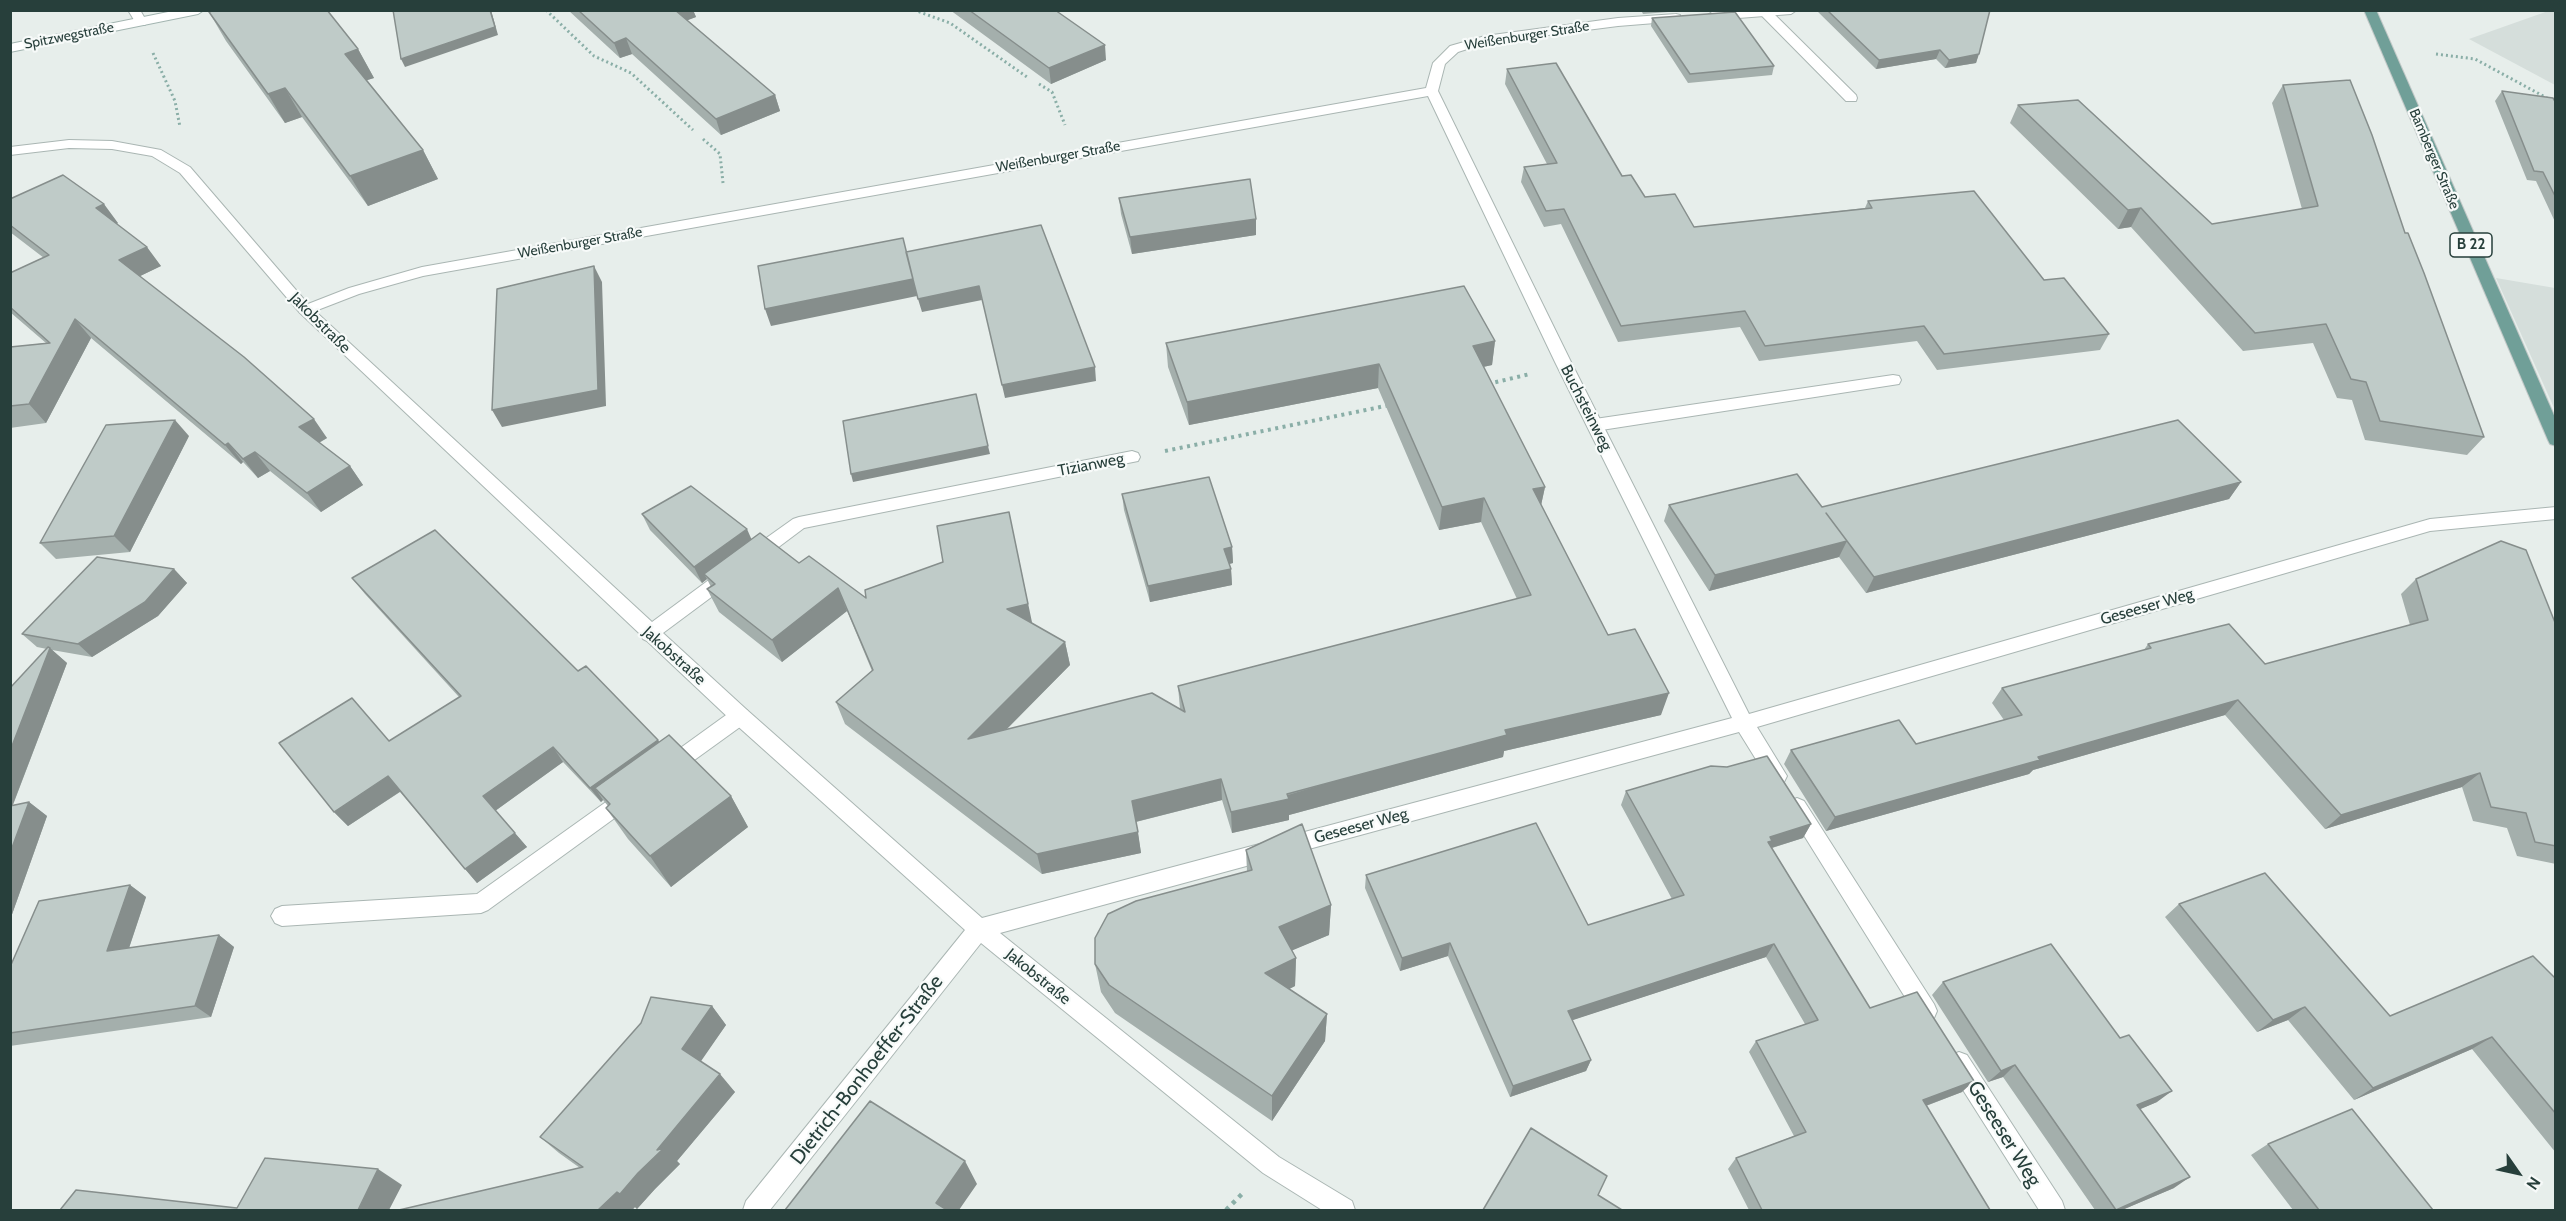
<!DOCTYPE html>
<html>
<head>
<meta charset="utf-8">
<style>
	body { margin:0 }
	#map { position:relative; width:2566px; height:1221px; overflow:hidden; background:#e7eeeb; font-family:Cabin,sans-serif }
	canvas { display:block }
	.frame { position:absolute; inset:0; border:12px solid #273f3b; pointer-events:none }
	.north { position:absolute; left:2488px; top:1143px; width:60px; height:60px; -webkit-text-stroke:4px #f7faf9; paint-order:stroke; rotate:124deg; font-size:16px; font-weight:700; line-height:24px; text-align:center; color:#273f3b }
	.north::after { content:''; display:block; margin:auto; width:21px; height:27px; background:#273f3b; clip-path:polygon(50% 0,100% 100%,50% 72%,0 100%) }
</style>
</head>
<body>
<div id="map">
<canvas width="2566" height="1221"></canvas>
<div class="frame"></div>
<div class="north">N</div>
</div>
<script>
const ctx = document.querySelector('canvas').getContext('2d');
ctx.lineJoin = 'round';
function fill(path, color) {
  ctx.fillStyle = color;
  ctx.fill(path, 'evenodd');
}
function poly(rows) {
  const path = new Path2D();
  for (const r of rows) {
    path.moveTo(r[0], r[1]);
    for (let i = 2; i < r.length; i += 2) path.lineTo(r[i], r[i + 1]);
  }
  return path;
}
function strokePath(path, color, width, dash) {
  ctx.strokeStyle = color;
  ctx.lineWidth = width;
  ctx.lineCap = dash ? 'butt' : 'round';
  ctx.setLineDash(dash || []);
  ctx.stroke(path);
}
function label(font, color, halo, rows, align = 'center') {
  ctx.font = font + ' Cabin,sans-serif';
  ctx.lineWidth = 4.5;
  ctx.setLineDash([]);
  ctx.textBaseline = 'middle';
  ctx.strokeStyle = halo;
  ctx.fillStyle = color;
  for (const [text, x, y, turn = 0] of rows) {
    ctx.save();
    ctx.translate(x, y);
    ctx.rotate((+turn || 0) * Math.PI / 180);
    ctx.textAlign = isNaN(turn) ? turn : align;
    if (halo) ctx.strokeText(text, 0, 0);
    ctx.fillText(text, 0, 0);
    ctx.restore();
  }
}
const built = poly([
	[2551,10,2555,11,2555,85,2469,39],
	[2496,278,2555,288,2555,410]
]);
const pathFar2 = poly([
	[546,10,594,56,631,73,693,130],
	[914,10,950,23,1027,77],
	[153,53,175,101,180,127],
	[2436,54,2475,59,2556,103],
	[1039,84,1052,92,1065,125],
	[703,139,720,154,723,183]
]);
const pathFar1 = poly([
	[1488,384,1530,374],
	[1165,451,1390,405]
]);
const path = poly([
	[1226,1210,1242,1194]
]);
const lane = poly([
	[1760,10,1770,10,1856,95,1857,98,1856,101,1846,101,1761,15,1760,10],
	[1893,375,1899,376,1901,380,1899,384,1595,431,1589,429,1587,425,1589,421,1595,419,1893,375],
	[740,708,747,710,750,716,747,722,675,774,668,776,661,774,658,768,661,762,733,710,740,708],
	[627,789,634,792,637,798,634,804,488,910,481,913,282,926,275,923,271,916,275,909,282,906,477,894,620,792,627,789]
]);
const street = poly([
	[128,10,140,10,147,22,145,25,137,25,128,10],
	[1737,10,1797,10,1791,14,1712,20,1706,16,1712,12,1737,10],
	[1676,14,1680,15,1680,21,1618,26,1486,43,1458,52,1445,64,1438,91,1571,362,1749,714,2430,519,2556,507,2556,519,2430,531,1757,727,1787,776,1784,782,1777,784,1770,782,1739,732,1000,933,1279,1157,1352,1201,1355,1210,1322,1210,1263,1173,981,943,770,1210,743,1210,746,1201,965,930,733,722,647,641,643,639,640,634,300,313,180,173,152,156,112,149,69,148,10,155,10,147,69,140,112,141,161,150,190,167,308,304,349,288,422,267,1426,88,1433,63,1450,46,1485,36,1618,18,1676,14],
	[1428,96,1555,362,1732,718,982,918,747,710,663,633,733,581,736,576,733,571,727,569,721,571,652,622,315,311,359,294,423,276,1428,96],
	[1132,451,1138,453,1140,457,1138,461,804,528,760,561,754,563,748,561,745,556,748,551,793,519,799,517,1132,451],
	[1797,798,1804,801,1934,1004,1937,1011,1934,1018,1926,1022,1918,1018,1790,813,1787,807,1790,801,1797,798],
	[1959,1052,1967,1055,2062,1201,2065,1210,2039,1210,1951,1071,1948,1063,1951,1055,1959,1052]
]);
const secondary = poly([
	[178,10,204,10,198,14,10,52,10,44,178,10]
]);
const primary = poly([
	[2364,10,2376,10,2556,420,2556,446,2550,444,2548,440,2364,10]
]);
const wall = poly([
	[568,10,693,10,696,17,687,20,775,95,780,111,721,135,632,54,620,58],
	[950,10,1055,10,1106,60,1051,84],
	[1641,10,1693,10,1643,14],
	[1816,10,1990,10,1976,63,1945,68,1936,59,1876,69],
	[209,12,358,49,374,78,367,80,423,150,438,179,368,206,302,117,285,123,226,41],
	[1652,18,1774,66,1772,75,1688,83,1651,26],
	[1507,69,1645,197,1694,227,1865,208,1868,201,2044,280,2109,334,2100,350,1937,370,1917,341,1759,361,1740,327,1618,342,1561,224,1544,227,1521,182,1524,167,1547,164,1505,84],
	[2283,85,2405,233,2484,437,2467,455,2365,440,2352,400,2337,398,2313,343,2243,351,2131,227,2118,229,2010,123,2018,105,2212,224,2302,209,2272,103],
	[2502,91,2556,103,2556,224,2536,181,2527,180,2495,101],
	[1119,198,1256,235,1132,254,1121,214],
	[10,199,118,223,117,224,161,266,140,276,327,438,319,443,350,466,363,485,321,512,270,471,258,478,243,462,241,464,91,338,46,423,10,428,10,347,46,343,10,312,10,273,44,258,10,232],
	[1495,341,1492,365,1483,367,1545,487,1541,505,1608,635,1661,715,1504,751,1503,757,1289,815,1289,820,1232,833,1222,800,1136,822,1141,853,1042,874,845,724,836,702,872,671,847,611,782,662,719,612,707,589,711,587,707,579,702,583,650,530,642,514,752,539,866,598,1032,623,1065,642,1070,665,1006,730,1180,709,1178,686,1517,599,1481,522,1439,530,1378,388,1189,425,1168,367,1166,343],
	[189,436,130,552,56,559,40,543],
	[2241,482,2229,499,1866,593,1839,557,1709,591,1664,521,1669,505,1822,507],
	[1122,494,1232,547,1233,563,1229,564,1231,569,1232,585,1150,602,1124,510],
	[174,569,187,583,158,616,92,657,52,650,67,663,13,805,29,802,47,816,10,920,10,688,47,649,37,647,22,634],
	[352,578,578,671,658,740,659,742,731,796,748,827,671,887,628,839,606,808,608,806,603,800,601,802,563,762,495,811,527,847,477,883,400,792,348,826,334,812,390,741,459,697,365,594],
	[2416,579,2556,625,2556,864,2517,856,2507,828,2473,821,2462,787,2325,829,2225,715,2033,770,2029,774,1826,831,1784,764,1791,750,1916,744,2004,720,1992,703,2002,688,2144,650,2148,644,2265,664,2410,625,2401,594],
	[1626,791,1811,824,1803,838,1772,848,1870,1008,1962,1092,1926,1106,1990,1210,1749,1210,1728,1169,1736,1158,1794,1136,1749,1052,1756,1041,1805,1024,1766,957,1572,1020,1591,1060,1586,1071,1510,1097,1448,956,1400,971,1365,888,1366,875,1588,925,1672,899,1621,805],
	[1246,850,1331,905,1329,935,1292,950,1296,958,1295,986,1289,989,1327,1014,1325,1041,1272,1121,1115,1013,1101,992,1095,964,1247,871],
	[130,885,146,897,129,948,219,935,234,947,211,1017,10,1046,10,967],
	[2179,904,2390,1016,2556,979,2556,1153,2472,1049,2354,1100,2288,1020,2257,1032,2165,917],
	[1943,982,2120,1038,2157,1102,2140,1109,2174,1188,2122,1210,2095,1210,2003,1077,1988,1082,1932,995],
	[712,1006,726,1025,700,1061,735,1092,677,1161,680,1164,655,1189,637,1209,635,1207,632,1210,399,1210,580,1168,559,1153,540,1137],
	[2268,1144,2433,1210,2293,1210,2251,1155]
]);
const shadedWall = poly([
	[490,10,491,10,498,35,405,67,401,59],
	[673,10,693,10,696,17,678,24],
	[626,38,632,54,620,58,614,43],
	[1105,45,1106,60,1051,84,1049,68],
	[358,49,374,78,361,82,345,54],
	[1940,50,1936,59,1876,69,1879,60],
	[1979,54,1976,63,1945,68,1949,60],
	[285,88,302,117,285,123,268,94],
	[775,95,780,111,721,135,716,119],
	[423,150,438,179,368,206,350,176],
	[104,204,118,223,111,227,96,208],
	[2141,208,2131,227,2118,229,2128,210],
	[1256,219,1256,235,1132,254,1130,237],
	[147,247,161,266,134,279,119,260],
	[594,266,602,282,606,406,502,427,492,410],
	[913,279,917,296,771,326,765,309],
	[979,286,982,300,922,312,918,299],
	[75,319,91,338,46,423,29,404],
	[1495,341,1492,365,1469,370,1473,346],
	[1379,364,1378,388,1189,425,1187,402],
	[1095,367,1096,381,1005,398,1002,385],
	[314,419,327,438,313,446,299,427],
	[175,420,189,436,130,552,114,536],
	[228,443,243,462,241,464,225,445],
	[988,446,990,454,853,482,851,474],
	[255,452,270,471,258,478,243,459],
	[350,466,363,485,321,512,307,493],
	[2241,482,2229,499,1866,593,1874,577],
	[1545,487,1540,510,1533,489],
	[1484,498,1481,522,1439,530,1442,507],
	[1009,512,1033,627,1007,609],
	[747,529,754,545,704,574,707,579,702,583,694,567],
	[1847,541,1839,557,1709,591,1715,575],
	[1232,547,1233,563,1225,565,1224,549],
	[174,569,187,583,158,616,92,657,78,644],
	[1231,569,1232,585,1150,602,1148,586],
	[838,588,847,611,782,662,772,640],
	[1065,642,1070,665,975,761,968,739],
	[50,648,67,663,10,812,10,751],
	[1669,693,1661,715,1504,751,1503,757,1289,815,1289,820,1232,833,1231,812,1505,730],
	[2238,700,2225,715,2033,770,2029,774,1826,831,1835,817,2038,757],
	[658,740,667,755,595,788,603,800,601,802,590,788],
	[553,747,563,762,495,811,483,796],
	[2480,773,2462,787,2325,829,2341,815],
	[388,776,401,791,348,826,334,812],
	[1221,779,1222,800,1135,822,1132,801],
	[731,796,748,827,671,887,650,856],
	[29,802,47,816,10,920,10,853],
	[1811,824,1803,838,1768,849,1765,854,1770,837],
	[1138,832,1141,853,1042,874,1037,854],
	[515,833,527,847,477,883,465,869],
	[130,885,146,897,124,963,107,951],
	[1331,905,1329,935,1279,956,1279,927],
	[219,935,234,947,211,1017,195,1006],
	[1450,943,1448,956,1400,971,1402,958],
	[1774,944,1766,957,1564,1023,1568,1011],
	[1296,958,1295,986,1266,1001,1265,973],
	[712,1006,726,1025,697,1067,682,1049],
	[2305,1007,2288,1020,2257,1032,2273,1020],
	[1327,1014,1325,1041,1272,1121,1272,1096],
	[2492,1037,2472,1049,2354,1100,2373,1088],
	[1591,1060,1586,1071,1510,1097,1513,1086],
	[2015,1065,2003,1077,1988,1082,2001,1071],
	[720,1074,735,1092,677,1161,680,1164,655,1189,637,1209,635,1207,632,1210,598,1210,657,1150],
	[1974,1081,1962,1092,1912,1111,1923,1100],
	[2172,1091,2157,1102,2122,1117,2137,1105],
	[965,1161,977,1184,959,1210,940,1210,936,1203],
	[378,1169,402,1185,389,1210,358,1210],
	[2190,1177,2174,1188,2122,1210,2115,1210]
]);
const building = poly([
	[215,10,327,10,358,49,345,54,423,150,350,176,285,88,268,94,209,12,215,10],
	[393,10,490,10,495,27,401,59,393,10],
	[578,10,675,10,775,95,716,119,626,38,614,43,578,10],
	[969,10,1055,10,1105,45,1049,68,969,10],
	[1827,10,1990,10,1979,54,1949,60,1940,50,1879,60,1827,10],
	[1735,12,1774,66,1690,74,1652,18,1735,12],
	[1556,63,1622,176,1631,175,1645,197,1675,194,1694,227,1872,208,1868,201,1974,191,2044,280,2064,278,2109,334,1944,354,1924,326,1765,346,1745,311,1621,326,1564,209,1546,211,1524,167,1557,163,1507,69,1556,63],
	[2350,80,2372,135,2405,233,2408,233,2424,273,2484,437,2380,421,2366,382,2351,379,2326,324,2255,333,2141,208,2128,210,2018,105,2078,100,2212,224,2318,206,2283,85,2350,80],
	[2502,91,2553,98,2556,103,2556,198,2543,172,2534,171,2502,91],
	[63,175,104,204,96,208,147,247,119,260,244,357,314,419,299,427,350,466,307,493,255,452,243,459,228,443,225,445,75,319,29,404,10,406,10,347,50,343,10,307,10,273,49,255,10,225,10,199,63,175],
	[1250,179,1256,219,1130,237,1119,198,1250,179],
	[1041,225,1095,367,1002,385,979,286,918,299,906,252,1041,225],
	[903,238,913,279,765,309,758,266,903,238],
	[594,266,598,390,492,410,497,289,594,266],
	[1464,286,1495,341,1473,346,1545,487,1533,489,1608,635,1635,629,1669,693,1505,730,1507,735,1287,794,1289,799,1231,812,1221,779,1132,801,1138,832,1037,854,836,702,873,670,838,588,772,640,707,589,715,584,704,574,760,533,799,563,809,556,866,598,865,590,943,562,937,526,1009,512,1028,604,1007,609,1065,642,968,739,1152,693,1185,712,1178,686,1531,595,1484,498,1442,507,1379,364,1187,402,1166,343,1464,286],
	[976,394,988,446,851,474,843,421,976,394],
	[175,420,114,536,40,543,106,425,175,420],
	[2178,420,2241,482,1874,577,1826,513,1847,541,1715,575,1669,505,1797,474,1822,507,2178,420],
	[1209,477,1232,547,1224,549,1231,569,1148,586,1122,494,1209,477],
	[691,486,747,529,694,567,642,514,691,486],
	[435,530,578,671,586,666,658,740,590,788,553,747,483,796,515,833,465,869,388,776,334,812,279,743,352,698,389,741,461,696,352,578,435,530],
	[2501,541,2526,550,2556,625,2556,846,2535,842,2526,813,2491,807,2480,773,2341,815,2238,700,2038,757,2040,760,1835,817,1791,750,1899,720,1916,744,2022,715,2002,688,2151,648,2148,644,2229,624,2265,664,2428,620,2416,579,2501,541],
	[97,557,174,569,145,602,78,644,22,634,97,557],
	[48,647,50,648,10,751,10,688,48,647],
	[669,735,731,796,650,856,606,808,610,804,595,788,669,735],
	[1767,756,1811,824,1770,837,1772,841,1768,842,1870,1008,1917,992,1974,1081,1923,1100,1990,1210,1762,1210,1736,1158,1806,1132,1756,1041,1818,1020,1774,944,1568,1011,1591,1060,1513,1086,1450,943,1402,958,1366,875,1536,823,1588,925,1684,895,1626,791,1711,766,1727,767,1767,756],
	[29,802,10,853,10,806,29,802],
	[1302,824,1331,905,1279,927,1296,958,1265,973,1327,1014,1272,1096,1109,985,1095,964,1095,938,1108,914,1136,901,1252,870,1246,850,1302,824],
	[2265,873,2390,1016,2533,956,2556,979,2556,1114,2492,1037,2373,1088,2305,1007,2273,1020,2179,904,2265,873],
	[130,885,107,951,219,935,195,1006,10,1033,10,967,39,901,130,885],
	[2051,944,2120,1038,2129,1035,2172,1091,2137,1105,2190,1177,2116,1210,2015,1065,2001,1071,1943,982,2051,944],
	[651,997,712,1006,682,1049,720,1074,657,1150,664,1148,638,1173,620,1194,617,1192,598,1210,399,1210,583,1167,540,1137,641,1023,651,997],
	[870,1101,965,1161,936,1203,947,1210,785,1210,870,1101],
	[2352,1109,2433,1210,2319,1210,2268,1144,2352,1109],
	[1531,1128,1607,1176,1598,1195,1622,1210,1483,1210,1531,1128],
	[265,1158,378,1169,358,1210,60,1210,76,1190,237,1208,265,1158]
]);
const farStreetnames = [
	["Spitzwegstraße",69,36,-11],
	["Weißenburger Straße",1527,36,-9],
	["Weißenburger Straße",1058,157,-10],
	["Bamberger Straße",2434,159,67],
	["Weißenburger Straße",580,243,-10]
];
const shields = [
	[2471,245,42]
];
const shieldNames = [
	["B 22",2471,245]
];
const streetNames = [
	["Jakobstraße",320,323,45],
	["Buchsteinweg",1586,408,63],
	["Tizianweg",1091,465,-11],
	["Geseeser Weg",2147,607,-16],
	["Jakobstraße",674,656,42],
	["Geseeser Weg",1361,826,-15],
	["Jakobstraße",1038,977,39]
];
const nearStreetnames = [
	["Dietrich-Bonhoeffer-Straße",867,1070,-52],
	["Geseeser Weg",2004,1134,58]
];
fill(built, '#d5dedb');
strokePath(lane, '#aab6b3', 2);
strokePath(street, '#aab6b3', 2);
strokePath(secondary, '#a3b5b1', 2);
strokePath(primary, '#c3c9c8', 2);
strokePath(pathFar2, '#8aaea7', 3, [2, 3]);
strokePath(pathFar1, '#8aaea7', 4, [3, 4.5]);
strokePath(path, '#8aaea7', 4.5, [4, 5]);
fill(lane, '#fff');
fill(street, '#fff');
fill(secondary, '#fff');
fill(primary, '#709f98');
fill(wall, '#a4afac');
fill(shadedWall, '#868e8c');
fill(building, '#bfcbc8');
strokePath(building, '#868e8c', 1.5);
label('14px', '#273f3b', '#f7faf9', farStreetnames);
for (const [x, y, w] of shields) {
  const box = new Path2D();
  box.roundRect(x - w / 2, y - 12, w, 24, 4.5);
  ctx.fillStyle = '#f7faf9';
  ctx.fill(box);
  strokePath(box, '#273f3b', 1.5);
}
label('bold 15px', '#273f3b', null, shieldNames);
label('16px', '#273f3b', '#f7faf9', streetNames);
label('20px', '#273f3b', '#f7faf9', nearStreetnames);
</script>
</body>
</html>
